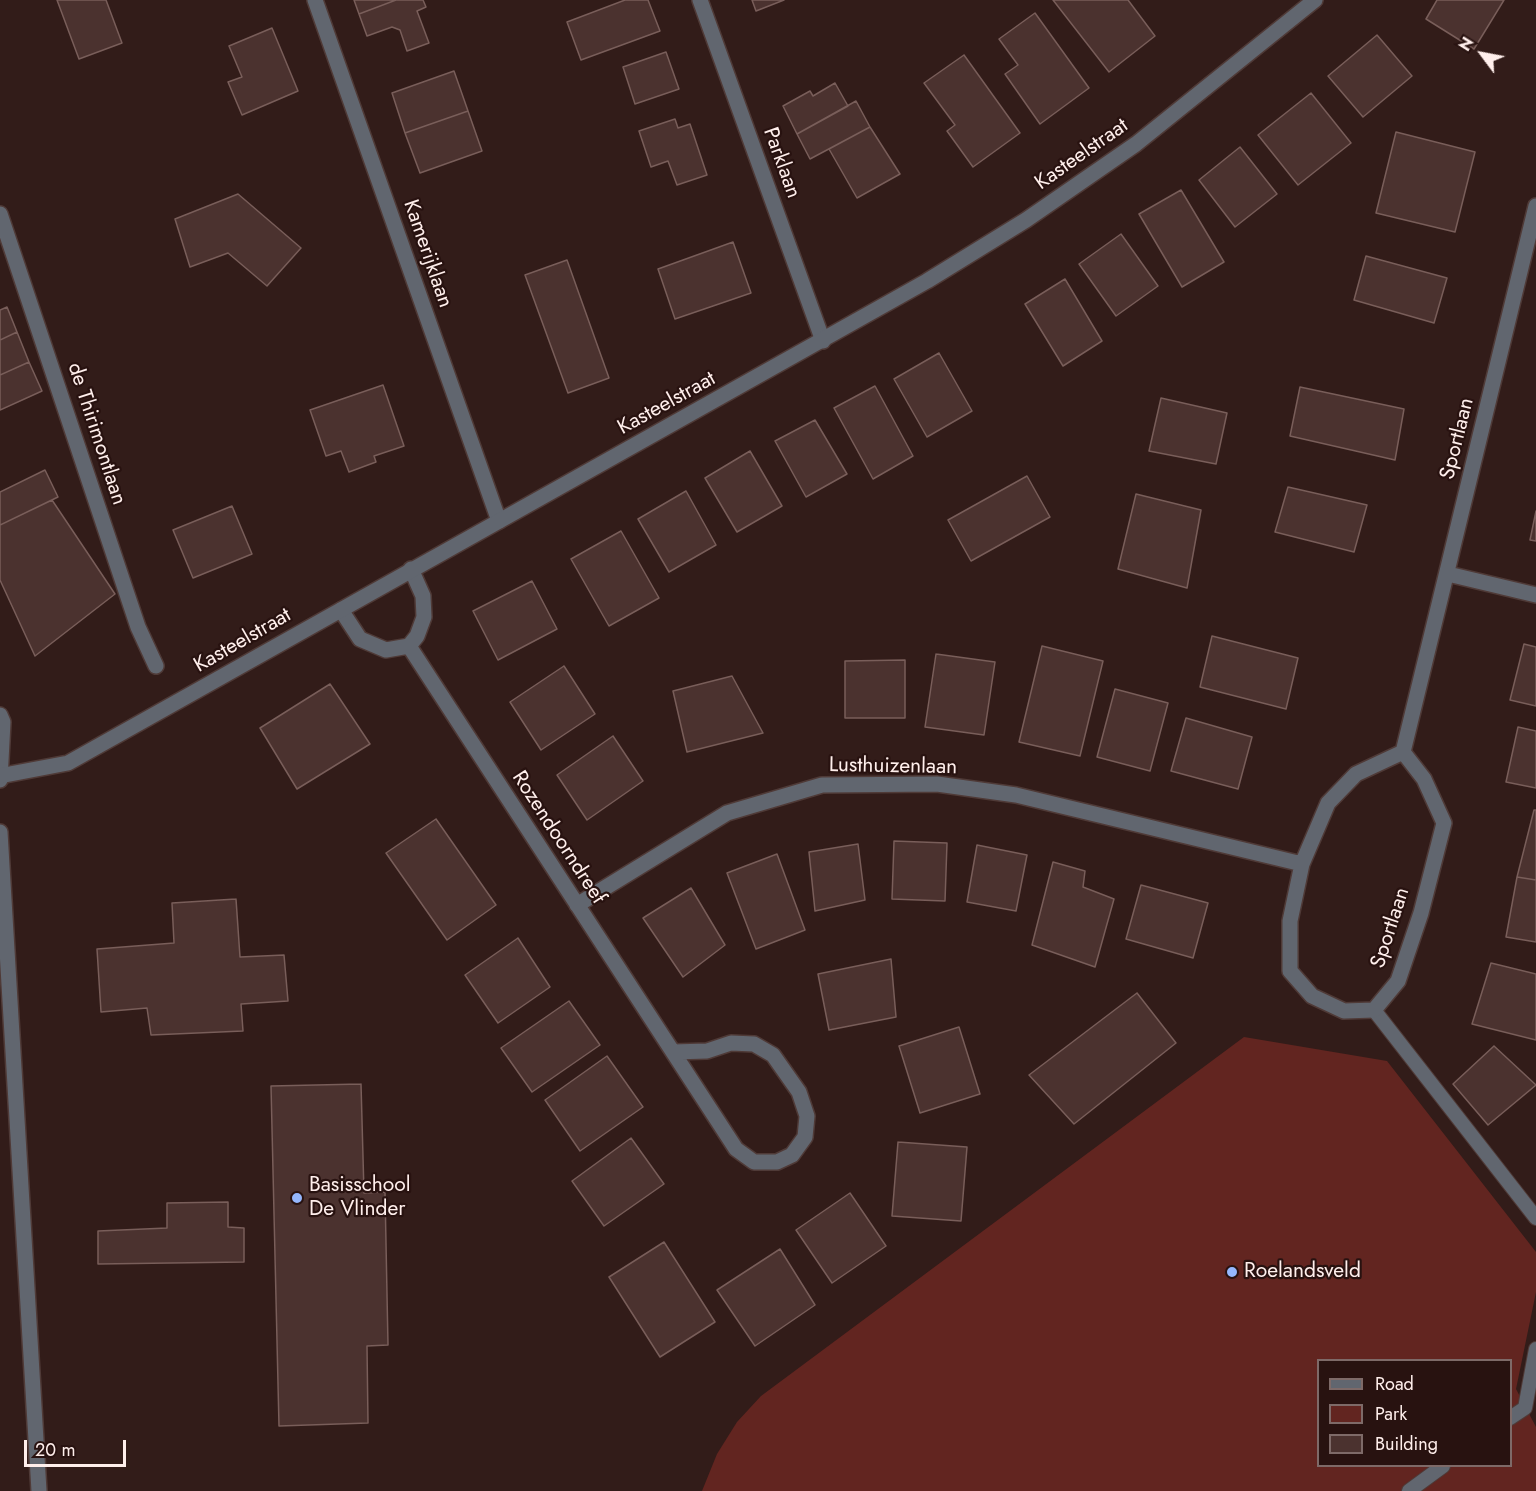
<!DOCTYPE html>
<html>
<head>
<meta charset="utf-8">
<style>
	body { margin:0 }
	#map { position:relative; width:1536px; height:1491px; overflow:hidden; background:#321c19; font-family:Jost,sans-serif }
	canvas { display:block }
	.legend { position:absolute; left:1317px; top:1359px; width:195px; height:108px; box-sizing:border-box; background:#281210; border:2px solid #7e6a68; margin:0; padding:8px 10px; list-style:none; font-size:18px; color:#ffefec }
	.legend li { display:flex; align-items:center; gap:12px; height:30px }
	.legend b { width:30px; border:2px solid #7e6a68 }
	.north { position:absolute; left:1452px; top:24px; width:60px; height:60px; -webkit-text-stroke:4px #281210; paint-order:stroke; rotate:302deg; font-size:16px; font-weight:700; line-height:24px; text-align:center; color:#ffefec }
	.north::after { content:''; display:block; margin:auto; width:21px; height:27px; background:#ffefec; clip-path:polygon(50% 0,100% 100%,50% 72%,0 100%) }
	.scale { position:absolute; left:24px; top:1440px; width:102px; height:27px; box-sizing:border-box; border:3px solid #ffefec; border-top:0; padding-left:8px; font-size:18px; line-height:21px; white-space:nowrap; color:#ffefec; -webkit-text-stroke:4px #281210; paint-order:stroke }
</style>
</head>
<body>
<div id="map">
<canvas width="1536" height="1491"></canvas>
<ul class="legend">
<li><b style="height:8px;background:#61666f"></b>Road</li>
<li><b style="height:16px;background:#622520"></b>Park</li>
<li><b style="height:16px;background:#4b322f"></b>Building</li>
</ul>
<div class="north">N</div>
<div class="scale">20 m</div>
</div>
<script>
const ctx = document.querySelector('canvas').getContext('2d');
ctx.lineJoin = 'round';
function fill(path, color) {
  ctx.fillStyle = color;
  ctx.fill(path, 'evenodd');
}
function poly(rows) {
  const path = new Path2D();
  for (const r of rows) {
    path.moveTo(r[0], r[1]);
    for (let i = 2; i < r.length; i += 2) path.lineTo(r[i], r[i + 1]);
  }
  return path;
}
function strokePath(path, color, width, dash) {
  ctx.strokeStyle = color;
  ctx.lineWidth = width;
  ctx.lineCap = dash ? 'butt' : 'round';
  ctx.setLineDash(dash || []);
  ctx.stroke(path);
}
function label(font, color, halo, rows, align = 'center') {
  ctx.font = font + ' Jost,sans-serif';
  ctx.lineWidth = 4.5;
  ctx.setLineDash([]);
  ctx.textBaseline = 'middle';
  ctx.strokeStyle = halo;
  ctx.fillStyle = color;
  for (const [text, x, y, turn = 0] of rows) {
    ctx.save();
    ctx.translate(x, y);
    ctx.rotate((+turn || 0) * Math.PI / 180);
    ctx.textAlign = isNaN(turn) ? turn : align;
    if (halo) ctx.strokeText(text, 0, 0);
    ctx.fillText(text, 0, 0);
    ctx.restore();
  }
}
const green = poly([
	[1244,1037,1387,1061,1536,1252,1536,1292,1516,1389,1536,1427,1536,1491,702,1491,717,1454,737,1422,761,1396],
	[1318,1360,1510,1360,1510,1466,1318,1466]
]);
const building = poly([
	[57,0,106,0,122,43,79,59,57,0],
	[354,0,396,0,359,14,354,0],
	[396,0,423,0,426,7,417,11,429,43,407,51,400,30,392,27,367,36,359,14,396,0],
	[625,0,648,0,660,31,581,60,567,22,625,0],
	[752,0,784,0,756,11,752,0],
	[1053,0,1128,0,1155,36,1109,72,1053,0],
	[1437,0,1504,0,1474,49,1426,19,1437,0],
	[1035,13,1089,88,1040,124,1005,74,1018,65,999,39,1035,13],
	[272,28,298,91,242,115,228,82,242,77,229,46,272,28],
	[1377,35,1412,76,1363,117,1328,76,1377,35],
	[666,52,679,89,635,104,623,67,666,52],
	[964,55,1020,133,973,167,947,131,955,125,924,83,964,55],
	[454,71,468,111,405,133,392,93,454,71],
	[835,83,848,106,797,134,783,106,810,91,813,96,835,83],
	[1311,93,1351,143,1298,185,1258,135,1311,93],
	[856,101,870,127,810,159,797,134,856,101],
	[468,111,482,151,420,173,405,133,468,111],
	[675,119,678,128,690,124,707,175,677,185,668,161,651,167,639,131,675,119],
	[870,127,900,174,857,198,829,149,870,127],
	[1396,132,1475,152,1455,232,1376,213,1396,132],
	[1240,147,1277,194,1235,227,1199,180,1240,147],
	[1181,190,1224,262,1182,287,1139,214,1181,190],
	[238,194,301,248,267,286,228,253,190,267,175,219,238,194],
	[1121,234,1158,286,1116,316,1079,264,1121,234],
	[733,242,751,293,675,319,658,269,733,242],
	[1366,256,1447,278,1434,323,1354,300,1366,256],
	[567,260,609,378,568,393,525,275,567,260],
	[1065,279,1102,341,1063,366,1025,304,1065,279],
	[7,307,17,332,0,340,0,310,7,307],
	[17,332,29,362,0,375,0,340,17,332],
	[939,353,972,411,927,437,894,379,939,353],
	[29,362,42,391,0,410,0,375,29,362],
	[383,385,404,446,374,456,376,462,349,472,341,451,326,456,310,410,383,385],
	[875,386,913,456,873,479,834,408,875,386],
	[1300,387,1404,409,1395,460,1290,436,1300,387],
	[1161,398,1227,413,1216,464,1149,451,1161,398],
	[815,420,847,474,806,497,775,441,815,420],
	[750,451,782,506,737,532,705,478,750,451],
	[45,470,58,497,0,525,0,492,45,470],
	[1027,476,1050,517,971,561,948,520,1027,476],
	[1288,487,1367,505,1354,552,1275,532,1288,487],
	[686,491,716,545,669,572,638,519,686,491],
	[1136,494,1201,510,1187,588,1118,569,1136,494],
	[52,500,115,594,35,656,0,580,0,525,52,500],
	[232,506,252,554,193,578,173,530,232,506],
	[1536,511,1536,541,1530,540,1536,511],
	[621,531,659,598,609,626,571,559,621,531],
	[532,581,557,629,498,660,473,611,532,581],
	[1212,636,1298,658,1286,709,1200,687,1212,636],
	[1524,644,1536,647,1536,706,1510,700,1524,644],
	[1042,646,1103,661,1080,756,1019,742,1042,646],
	[936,654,995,662,984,735,925,727,936,654],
	[905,660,905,718,845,718,845,661,905,660],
	[564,666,595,714,541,750,510,702,564,666],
	[732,676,763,733,687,752,673,691,732,676],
	[330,684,370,744,297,789,260,728,330,684],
	[1115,689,1168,703,1150,771,1097,757,1115,689],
	[1186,718,1252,737,1238,789,1171,771,1186,718],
	[1518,727,1536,731,1536,788,1506,782,1518,727],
	[613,736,643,781,587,820,557,775,613,736],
	[1534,810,1536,810,1536,880,1517,877,1534,810],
	[436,819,496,905,447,940,386,853,436,819],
	[894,841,947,843,945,901,892,899,894,841],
	[858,844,865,900,815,911,809,852,858,844],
	[977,845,1027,855,1016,911,967,902,977,845],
	[777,854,805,930,756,949,727,873,777,854],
	[1053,862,1085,871,1083,887,1114,899,1095,967,1032,945,1053,862],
	[1517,877,1536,880,1536,942,1506,937,1517,877],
	[1141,885,1208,903,1193,958,1126,939,1141,885],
	[691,888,725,945,683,977,643,918,691,888],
	[236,899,240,957,284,955,288,1001,241,1004,243,1031,151,1035,147,1008,101,1012,97,949,174,943,172,903,236,899],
	[518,938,550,987,498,1023,465,975,518,938],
	[891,959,896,1017,829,1030,818,974,891,959],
	[1491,963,1536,974,1536,1040,1472,1024,1491,963],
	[1137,993,1176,1043,1074,1124,1029,1075,1137,993],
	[569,1001,600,1045,532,1092,501,1048,569,1001],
	[959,1027,980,1094,920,1113,899,1046,959,1027],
	[1494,1046,1536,1085,1488,1125,1453,1084,1494,1046],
	[607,1056,643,1107,580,1151,545,1100,607,1056],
	[361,1084,364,1193,385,1192,388,1345,367,1346,368,1423,279,1426,271,1086,361,1084],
	[631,1138,664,1184,604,1226,572,1181,631,1138],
	[898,1142,967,1147,961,1221,892,1216,898,1142],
	[850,1193,886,1246,832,1283,796,1230,850,1193],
	[228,1202,228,1227,244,1228,244,1262,98,1264,98,1231,167,1228,167,1203,228,1202],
	[664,1242,715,1322,660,1357,609,1277,664,1242],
	[780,1249,815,1305,755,1346,717,1290,780,1249]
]);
const service = poly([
	[1374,1010,1536,1218],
	[1510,1418,1525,1408,1536,1349],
	[1409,1491,1443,1466]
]);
const minor = poly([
	[315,0,499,521],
	[700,0,823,341],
	[0,214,138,627,156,666],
	[411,569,423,596,424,617,417,636,409,646,736,1149,754,1162,777,1162,792,1155,805,1137,807,1116,799,1092,773,1055,754,1044,731,1043,707,1051,673,1052],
	[1448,574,1536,595],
	[341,610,360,639,386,650,409,646],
	[0,715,3,722,0,780],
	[1403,752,1424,779,1444,823,1421,913,1398,981,1374,1010,1344,1011,1312,996,1290,971,1290,921,1302,864,1328,803,1356,774,1403,752],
	[1403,752,1536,206],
	[0,832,39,1491],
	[577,905,727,813,822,785,937,784,1016,795,1302,864]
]);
const tertiary = poly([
	[0,776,68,763,927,281,1026,220,1136,144,1315,0]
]);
const markers = [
	[297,1198,6,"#95b7fd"],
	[1232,1272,6,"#95b7fd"]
];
const streetNames = [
	["Kasteelstraat",1082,155,-35],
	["Parklaan",781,163,70],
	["Kamerijklaan",427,254,71],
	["Kasteelstraat",667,404,-29],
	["de Thirimontlaan",96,434,72],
	["Sportlaan",1458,439,-76],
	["Kasteelstraat",243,641,-30],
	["Lusthuizenlaan",893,767,1],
	["Rozendoorndreef",558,838,57],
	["Sportlaan",1391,928,-72]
];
const poiNames = [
	["Basisschool",309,1186],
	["De Vlinder",309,1210],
	["Roelandsveld",1244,1272]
];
fill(green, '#622520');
fill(building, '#4b322f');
strokePath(building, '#795e5a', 1.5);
strokePath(service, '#4f3a37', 16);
strokePath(minor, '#4f3a37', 18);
strokePath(tertiary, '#4f3a37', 18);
strokePath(service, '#61666f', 14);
strokePath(minor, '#61666f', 15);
strokePath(tertiary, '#61666f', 15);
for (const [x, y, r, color] of markers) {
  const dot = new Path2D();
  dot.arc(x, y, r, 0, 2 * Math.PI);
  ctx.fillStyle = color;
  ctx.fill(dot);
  strokePath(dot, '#281210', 2);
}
label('21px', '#ffefec', '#281210', streetNames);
label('21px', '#ffefec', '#281210', poiNames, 'left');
</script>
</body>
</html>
